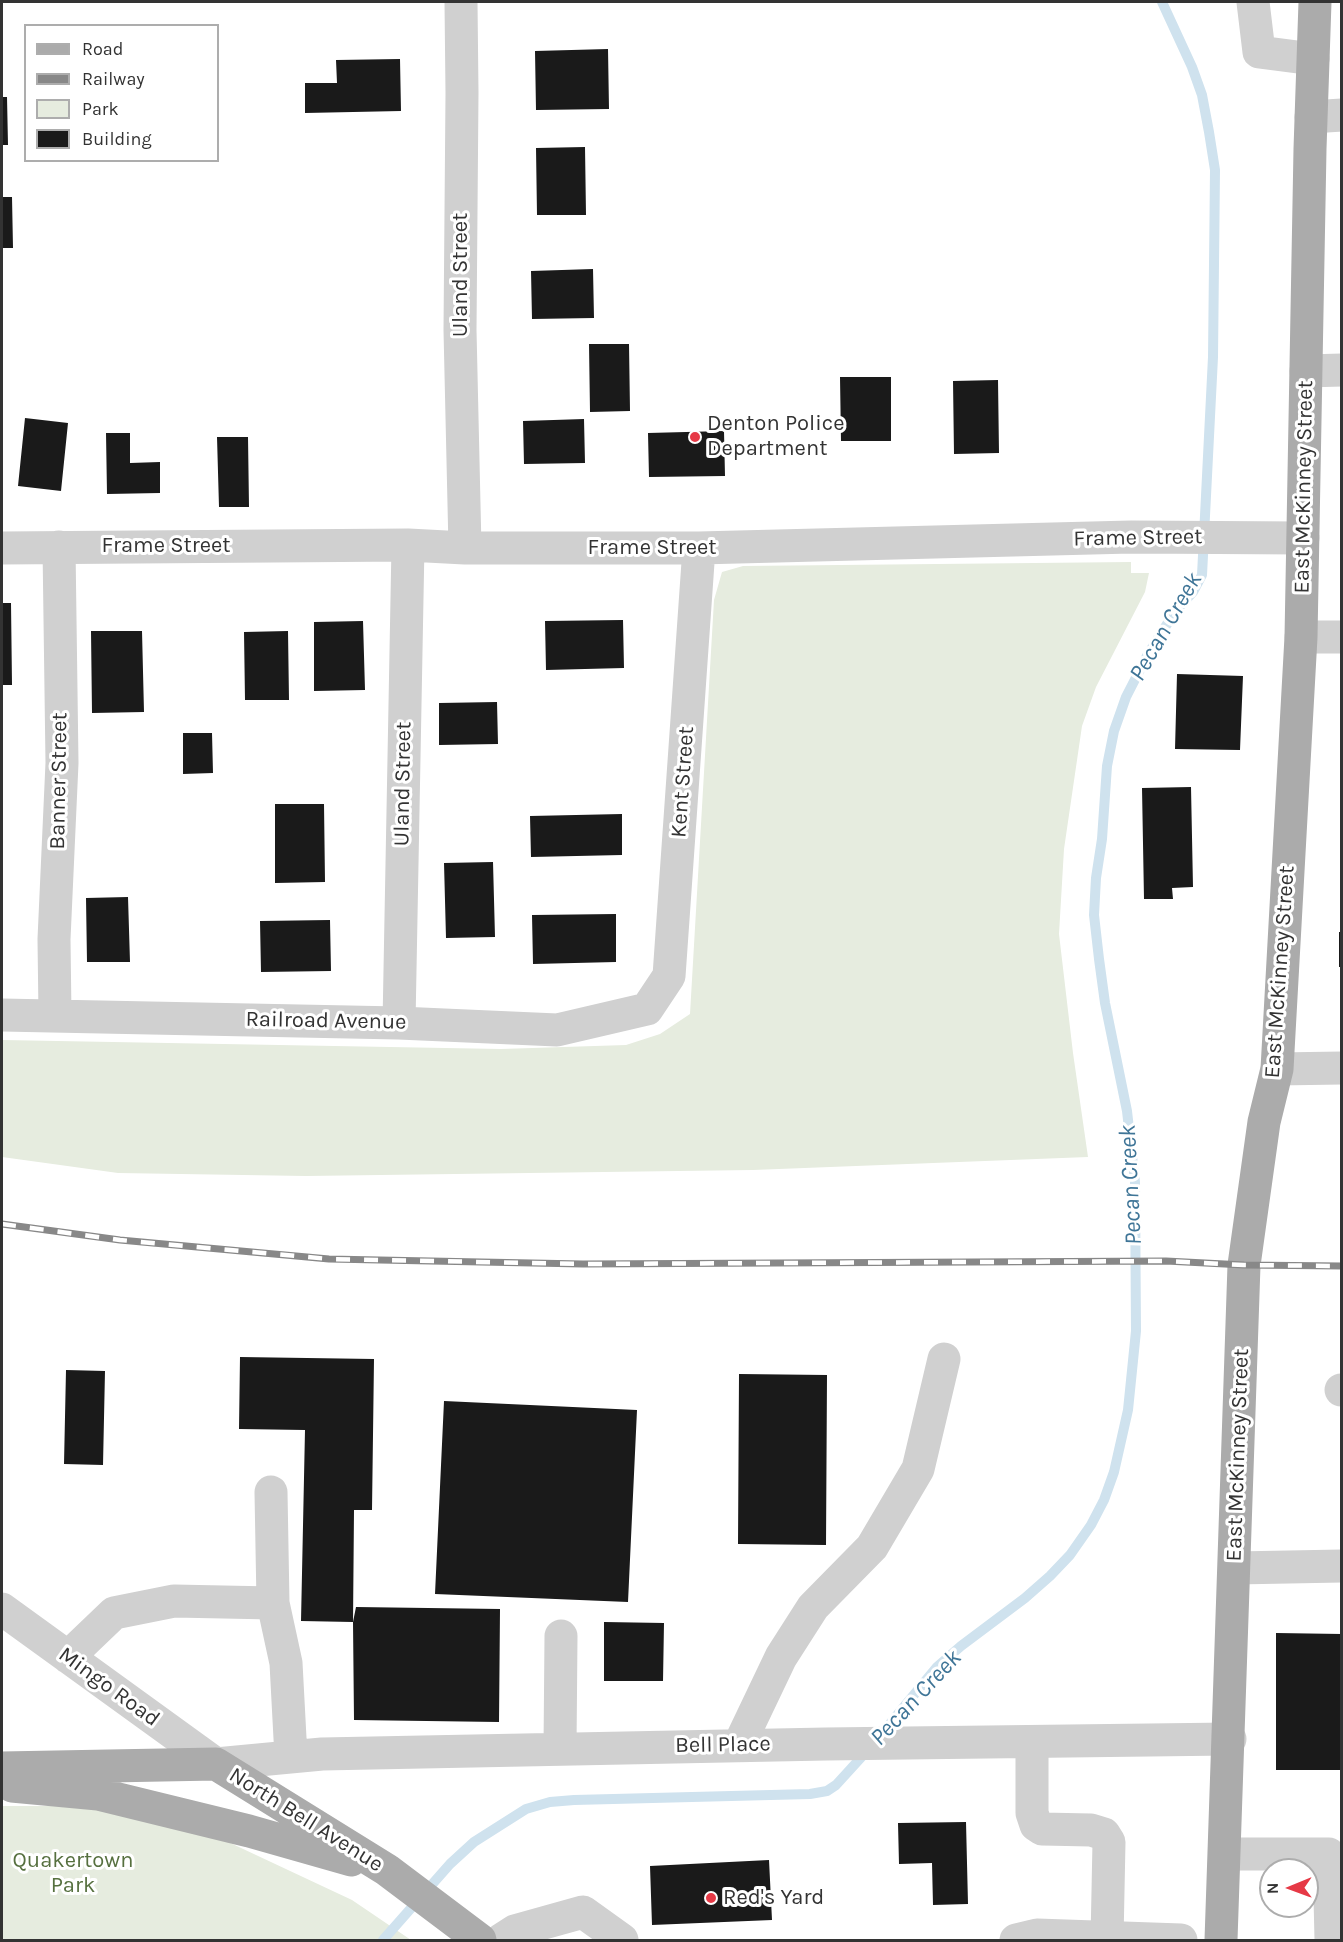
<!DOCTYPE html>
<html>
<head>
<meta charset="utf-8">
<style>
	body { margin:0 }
	#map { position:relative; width:1343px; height:1942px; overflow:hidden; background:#fff; font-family:Karla,sans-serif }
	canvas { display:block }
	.frame { position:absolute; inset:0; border:3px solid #333; pointer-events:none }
	.legend { position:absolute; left:24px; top:24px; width:195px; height:138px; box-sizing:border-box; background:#fff; border:2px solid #adadad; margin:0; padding:8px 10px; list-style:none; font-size:18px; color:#333 }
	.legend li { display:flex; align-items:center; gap:12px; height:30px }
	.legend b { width:30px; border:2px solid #adadad }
	.north { position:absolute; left:1259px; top:1858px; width:60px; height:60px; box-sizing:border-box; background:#fff; border:2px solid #adadad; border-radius:50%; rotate:269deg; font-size:16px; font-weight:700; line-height:24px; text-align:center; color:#333 }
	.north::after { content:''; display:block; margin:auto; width:21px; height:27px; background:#e63946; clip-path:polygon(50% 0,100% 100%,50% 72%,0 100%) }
</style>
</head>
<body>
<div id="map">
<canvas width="1343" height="1942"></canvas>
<div class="frame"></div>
<ul class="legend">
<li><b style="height:8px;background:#ababab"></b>Road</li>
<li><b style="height:8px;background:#888"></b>Railway</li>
<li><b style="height:16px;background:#e6ecdf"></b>Park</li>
<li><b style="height:16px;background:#1a1a1a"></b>Building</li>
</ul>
<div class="north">N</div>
</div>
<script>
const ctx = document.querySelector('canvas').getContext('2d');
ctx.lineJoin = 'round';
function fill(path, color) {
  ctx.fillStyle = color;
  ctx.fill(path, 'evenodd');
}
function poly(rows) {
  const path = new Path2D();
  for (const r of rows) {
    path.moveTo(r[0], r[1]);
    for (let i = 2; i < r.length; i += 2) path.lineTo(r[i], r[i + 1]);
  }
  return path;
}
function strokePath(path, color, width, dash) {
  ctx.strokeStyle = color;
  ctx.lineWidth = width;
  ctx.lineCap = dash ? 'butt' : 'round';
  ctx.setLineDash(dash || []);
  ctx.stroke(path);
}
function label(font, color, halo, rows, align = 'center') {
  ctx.font = font + ' Karla,sans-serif';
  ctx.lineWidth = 6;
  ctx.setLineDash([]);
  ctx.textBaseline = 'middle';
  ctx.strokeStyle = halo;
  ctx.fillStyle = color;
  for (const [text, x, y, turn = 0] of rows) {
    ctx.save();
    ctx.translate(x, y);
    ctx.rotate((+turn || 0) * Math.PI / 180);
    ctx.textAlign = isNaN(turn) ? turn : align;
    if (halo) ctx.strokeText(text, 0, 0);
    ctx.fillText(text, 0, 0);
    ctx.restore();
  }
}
const green = poly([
	[1131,562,1131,573,1149,573,1145,592,1096,687,1082,726,1064,849,1059,934,1073,1053,1088,1157,753,1170,306,1176,118,1173,2,1157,2,1040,501,1049,626,1045,660,1034,690,1014,714,600,722,572,743,566],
	[2,1806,75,1806,134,1815,224,1840,352,1900,411,1940,2,1940]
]);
const stream = poly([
	[879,1737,937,1667,961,1646,1025,1598,1050,1576,1070,1555,1091,1525,1104,1500,1114,1472,1128,1410,1136,1331,1135,1182,1127,1111,1105,1003,1099,959,1094,915,1096,878,1102,839,1107,766,1114,731,1126,697,1147,656,1174,613,1193,592,1202,575,1213,357,1215,170,1209,132,1202,95,1192,67,1162,2],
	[383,1940,450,1864,474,1842,526,1809,550,1802,574,1800,810,1794,827,1791,836,1785,867,1751]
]);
const building = poly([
	[608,49,609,109,536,110,535,51],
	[400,59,401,111,305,113,305,83,337,83,336,60],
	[2,97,7,97,8,145,2,145],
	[585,147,586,215,537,215,536,148],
	[2,197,12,197,13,248,2,248],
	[593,269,594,318,532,319,531,271],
	[589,344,629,344,630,411,590,412],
	[840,377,891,377,891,441,841,441],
	[998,380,999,453,954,454,953,381],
	[25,418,68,423,61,491,18,486],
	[584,419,585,463,524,464,523,421],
	[724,431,725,476,649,477,648,433],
	[106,433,130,433,130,463,160,462,160,493,107,494],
	[217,437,248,437,249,507,219,507],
	[2,603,11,603,12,685,2,685],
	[623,620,624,668,546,670,545,621],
	[363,621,365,690,314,691,314,622],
	[91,631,142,631,144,712,92,713],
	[288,631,289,700,245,700,244,632],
	[1177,674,1243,676,1240,750,1175,749],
	[497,702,498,744,439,745,439,703],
	[183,733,212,733,213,773,183,774],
	[1191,787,1193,887,1172,888,1173,899,1144,899,1142,788],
	[275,804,324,804,325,882,275,883],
	[622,814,622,855,531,857,530,816],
	[493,862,495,937,446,938,444,863],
	[128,897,130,962,87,962,86,898],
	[616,914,616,962,533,964,532,915],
	[330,920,331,971,261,972,260,921],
	[1339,932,1342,932,1342,967,1339,967],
	[240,1357,374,1359,372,1510,354,1510,353,1622,301,1621,305,1430,239,1429],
	[66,1370,105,1371,103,1465,64,1464],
	[739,1374,827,1375,826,1545,738,1544],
	[444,1401,637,1410,628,1602,435,1594],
	[356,1607,500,1609,499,1722,354,1720,353,1622],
	[604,1622,664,1623,663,1681,604,1681],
	[1276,1633,1342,1634,1342,1770,1276,1770],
	[966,1822,968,1904,933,1905,932,1863,899,1864,898,1823],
	[769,1860,772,1920,652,1925,650,1866]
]);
const minor = poly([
	[461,2,462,93,460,330,465,548],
	[1253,2,1259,52,1313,59],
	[1311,117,1342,115],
	[1306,371,1342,370],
	[2,548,408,545,465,548,699,548,1131,537,1303,538],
	[1301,637,1342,637],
	[2,1015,399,1023,557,1030,647,1009,669,976,699,548],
	[55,1015,54,939,62,763,59,547],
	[399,1023,408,545],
	[1277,1069,1342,1068],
	[1341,1390,1342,1390],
	[271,1492,273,1603],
	[1235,1568,1342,1566],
	[2,1609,216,1764,322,1754,826,1744,1230,1739],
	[68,1657,114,1613,174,1601,273,1603,286,1663,291,1757],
	[1032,1742,1032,1813,1036,1825,1042,1829,1091,1830,1104,1834,1109,1842,1107,1940],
	[739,1745,781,1657,813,1607,872,1547,918,1469,944,1359],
	[560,1748,561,1636],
	[1225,1854,1329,1854,1331,1940],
	[501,1940,515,1931,583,1912,622,1940],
	[1016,1940,1037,1935,1181,1940]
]);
const major = poly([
	[2,1768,216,1764,387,1870,480,1940],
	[12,1786,98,1794,249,1831,351,1860],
	[1221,1940,1244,1265,1264,1122,1277,1069,1301,637,1310,149,1315,2]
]);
const rail = poly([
	[2,1224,120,1240,329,1259,583,1264,1166,1261,1244,1265,1342,1266]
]);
const markers = [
	[695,437,6,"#e63946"],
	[711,1898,6,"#e63946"]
];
const streetNames = [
	["Uland Street",461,275,-90],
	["East McKinney Street",1304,487,-89],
	["Frame Street",1138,538,-1],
	["Frame Street",166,546],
	["Frame Street",652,548],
	["Banner Street",59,781,-89],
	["Kent Street",683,782,-86],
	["Uland Street",403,784,-89],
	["East McKinney Street",1280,972,-86],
	["Railroad Avenue",326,1021,1],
	["East McKinney Street",1238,1455,-88],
	["Mingo Road",109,1687,36],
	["Bell Place",723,1745,-1],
	["North Bell Avenue",306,1820,32]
];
const poiNames = [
	["Denton Police",707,424],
	["Department",707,449],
	["Red's Yard",723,1898]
];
const parkNames = [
	["Quakertown",73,1861],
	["Park",73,1886]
];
const waterNames = [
	["Pecan Creek",1166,627,-60],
	["Pecan Creek",1131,1185,-93],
	["Pecan Creek",916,1698,-47]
];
fill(green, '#e6ecdf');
strokePath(stream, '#cfe2ee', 10);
fill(building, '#1a1a1a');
strokePath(minor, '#d0d0d0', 33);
strokePath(major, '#ababab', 33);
strokePath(rail, '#888', 7);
strokePath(rail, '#fff', 4.5, [14]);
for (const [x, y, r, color] of markers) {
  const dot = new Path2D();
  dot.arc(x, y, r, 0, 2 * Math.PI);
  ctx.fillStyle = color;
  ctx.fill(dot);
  strokePath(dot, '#fff', 2);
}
label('22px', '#333', '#fff', streetNames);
label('22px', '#333', '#fff', poiNames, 'left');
label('22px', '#56703f', '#fff', parkNames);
label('italic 24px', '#3f7597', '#fff', waterNames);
</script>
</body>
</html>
